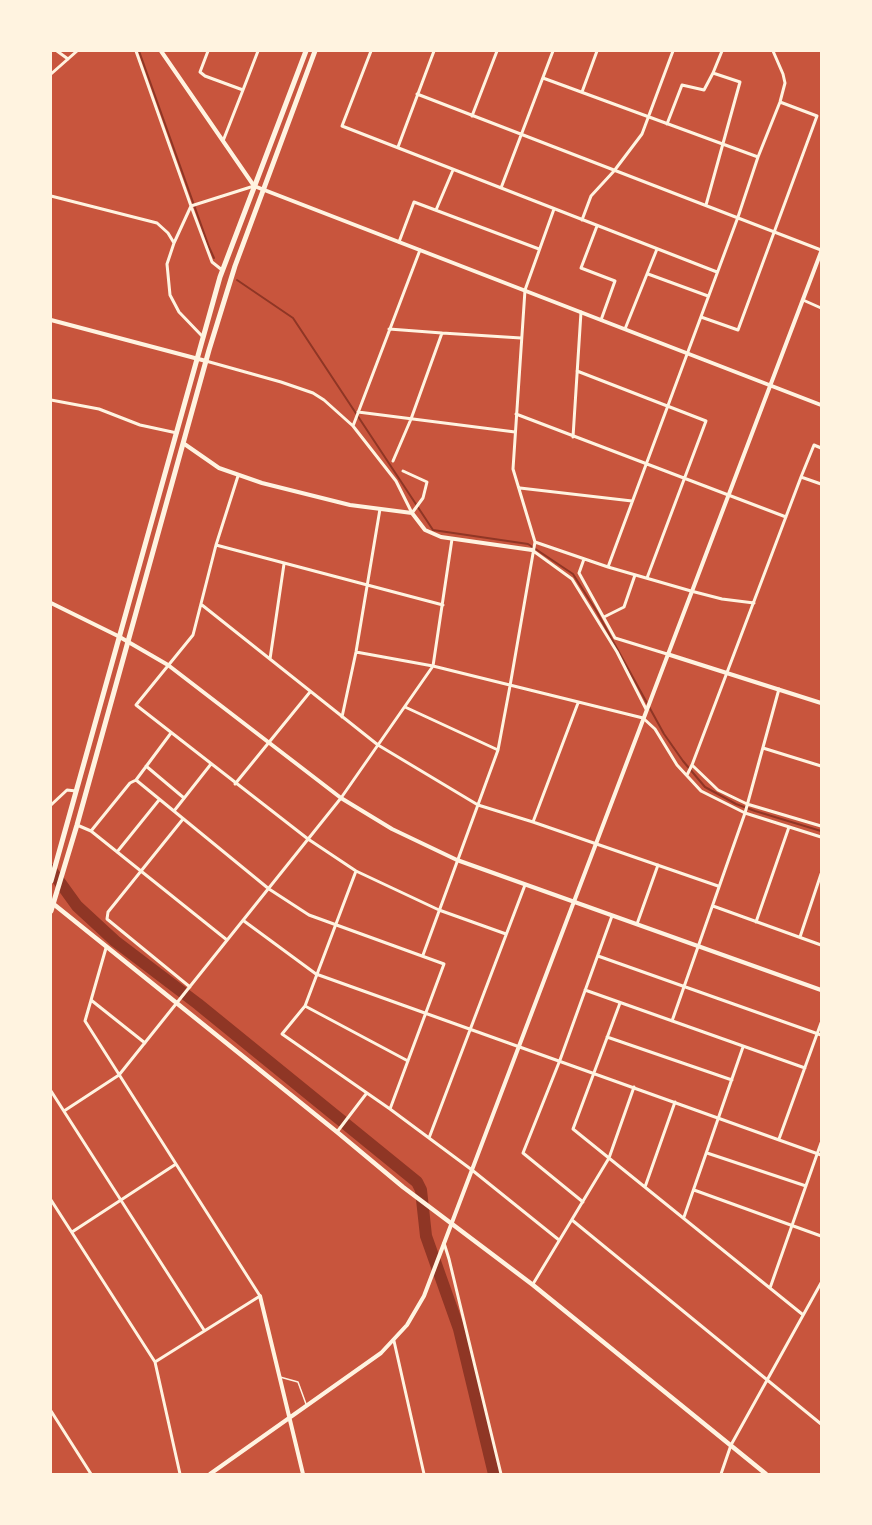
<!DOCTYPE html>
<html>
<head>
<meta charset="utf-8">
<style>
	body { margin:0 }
	#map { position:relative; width:872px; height:1525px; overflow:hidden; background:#c8553d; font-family:"Sofia Sans Condensed",sans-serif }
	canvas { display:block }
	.frame { position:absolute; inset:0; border:52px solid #fff3e0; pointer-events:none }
</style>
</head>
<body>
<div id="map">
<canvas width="872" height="1525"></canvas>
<div class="frame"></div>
</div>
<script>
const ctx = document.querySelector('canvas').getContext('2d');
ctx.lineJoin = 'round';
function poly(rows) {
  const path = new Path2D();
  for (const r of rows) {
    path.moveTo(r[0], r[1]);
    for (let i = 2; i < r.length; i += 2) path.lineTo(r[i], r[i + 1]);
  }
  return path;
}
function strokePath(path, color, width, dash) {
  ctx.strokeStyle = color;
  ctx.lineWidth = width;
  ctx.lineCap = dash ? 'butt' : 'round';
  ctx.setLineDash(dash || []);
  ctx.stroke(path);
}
const stream = poly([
	[139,51,209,247,214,258],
	[237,280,293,318,433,530,528,544,573,574,597,612,664,734,683,761,705,787,736,804,755,811,821,831]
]);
const river = poly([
	[51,870,77,906,115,941,198,1004,417,1182,421,1190,426,1236,459,1329,494,1474]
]);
const service = poly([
	[280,1377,298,1382,306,1404]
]);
const minor = poly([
	[57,51,68,59],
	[136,51,191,206,174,243],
	[208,51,200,72,205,76,243,90,223,141],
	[371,51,342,126,717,272],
	[51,74,77,51],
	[543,78,758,157],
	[243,90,258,51],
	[582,92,597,51],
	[417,94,821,250],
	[472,116,497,51],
	[667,124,682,85,704,90,713,73],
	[398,147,434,51],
	[501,188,553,51],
	[51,196,157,223,168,233,174,243,167,264,170,295,179,312,203,337],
	[706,205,740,82,713,73,722,51],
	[436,210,453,170],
	[582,220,591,196,614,171,642,134,673,51],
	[597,226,581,268,615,281,601,320],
	[399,242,414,202,539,249],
	[222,270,212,262,191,206,254,186],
	[648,274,708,296],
	[803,300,821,308],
	[701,317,738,330,817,116,780,102],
	[389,329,442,333],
	[625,329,657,249],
	[206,361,281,382,313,393,324,400,353,426,396,481,412,513,423,498,427,482,403,471],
	[577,371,706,421,647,578],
	[51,400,99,409,140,425,177,433],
	[358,412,515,432],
	[516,414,786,517],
	[353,426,420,250],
	[573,437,581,312],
	[393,461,411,419,442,333,521,338],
	[238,476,216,545,193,635,136,705,308,839,356,871,439,910,506,934],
	[801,477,814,445,821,448],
	[520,488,632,501],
	[535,542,608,567,691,591,722,599,754,603],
	[216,545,443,605],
	[532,550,572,579,617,652,646,709],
	[584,559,579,573,615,638,667,654],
	[608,567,738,217,758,157,780,102,785,83,783,74,773,51],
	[202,605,378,745,478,805,533,822,718,886],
	[604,617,624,607,635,575],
	[356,652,433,666,643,718,655,729,677,765,701,791,745,813,821,837],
	[270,659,284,564],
	[405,707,498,750],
	[342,717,356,652,380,509],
	[763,748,821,766],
	[692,765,718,790,747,804,821,826],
	[146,766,184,798],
	[687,775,692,765,801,477,821,484],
	[136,780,171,733],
	[235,784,310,692],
	[51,805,67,790,76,791],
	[174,811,211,764],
	[183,819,108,912,107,919,190,987],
	[533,822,578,703],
	[77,825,91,831,227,940],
	[91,831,130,783,136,780,269,889,309,915,444,964,390,1109],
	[117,852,159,800],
	[356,871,305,1006,282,1034,390,1109,472,1170,559,1240],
	[713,906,821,945],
	[244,921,316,974,821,1155],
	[756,922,789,827],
	[637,924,658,865],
	[800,937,821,874],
	[106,948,85,1021,260,1296,155,1362],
	[423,955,498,750,510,686,535,542,513,469,525,290,554,209],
	[598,956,821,1035],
	[585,990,805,1068],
	[91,1000,145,1043],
	[620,1003,573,1129,802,1314],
	[305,1006,408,1061],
	[672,1021,745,813,779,689],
	[607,1037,732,1080],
	[51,1091,204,1330],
	[64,1111,119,1075,341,798,433,666,452,539],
	[337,1132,366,1094],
	[429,1138,525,885],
	[779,1139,821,1023],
	[707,1153,806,1186],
	[645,1187,675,1102],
	[694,1190,821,1236],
	[51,1200,155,1362,180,1474],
	[583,1202,523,1153,560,1060,612,916],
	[684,1217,743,1047],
	[572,1220,821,1424],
	[72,1232,176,1164],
	[444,1243,449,1259,501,1474],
	[533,1284,609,1158,634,1087],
	[770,1288,821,1143],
	[394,1341,424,1474],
	[51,1411,91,1474],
	[721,1474,731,1445,821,1283]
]);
const tertiary = poly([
	[161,51,254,186,821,405],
	[51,320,206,361],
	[183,443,219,468,262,483,350,505,412,513,425,530,441,537,532,550],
	[51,603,118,636,168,665,341,798,392,829,457,860,821,990],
	[667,654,821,703],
	[260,1296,303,1474],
	[210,1474,381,1353,407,1325,424,1296,821,252]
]);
const secondary = poly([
	[51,902,337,1132,403,1187,533,1285,766,1474]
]);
const trunk = poly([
	[51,881,220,277,306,51],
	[51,911,77,825,209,350,235,266,315,51]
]);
strokePath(stream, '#8f3625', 2);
strokePath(river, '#8f3625', 12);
strokePath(service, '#fff3e0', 1.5);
strokePath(minor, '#fff3e0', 3);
strokePath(tertiary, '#fff3e0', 4);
strokePath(secondary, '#fff3e0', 4.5);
strokePath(trunk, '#fff3e0', 5);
</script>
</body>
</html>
